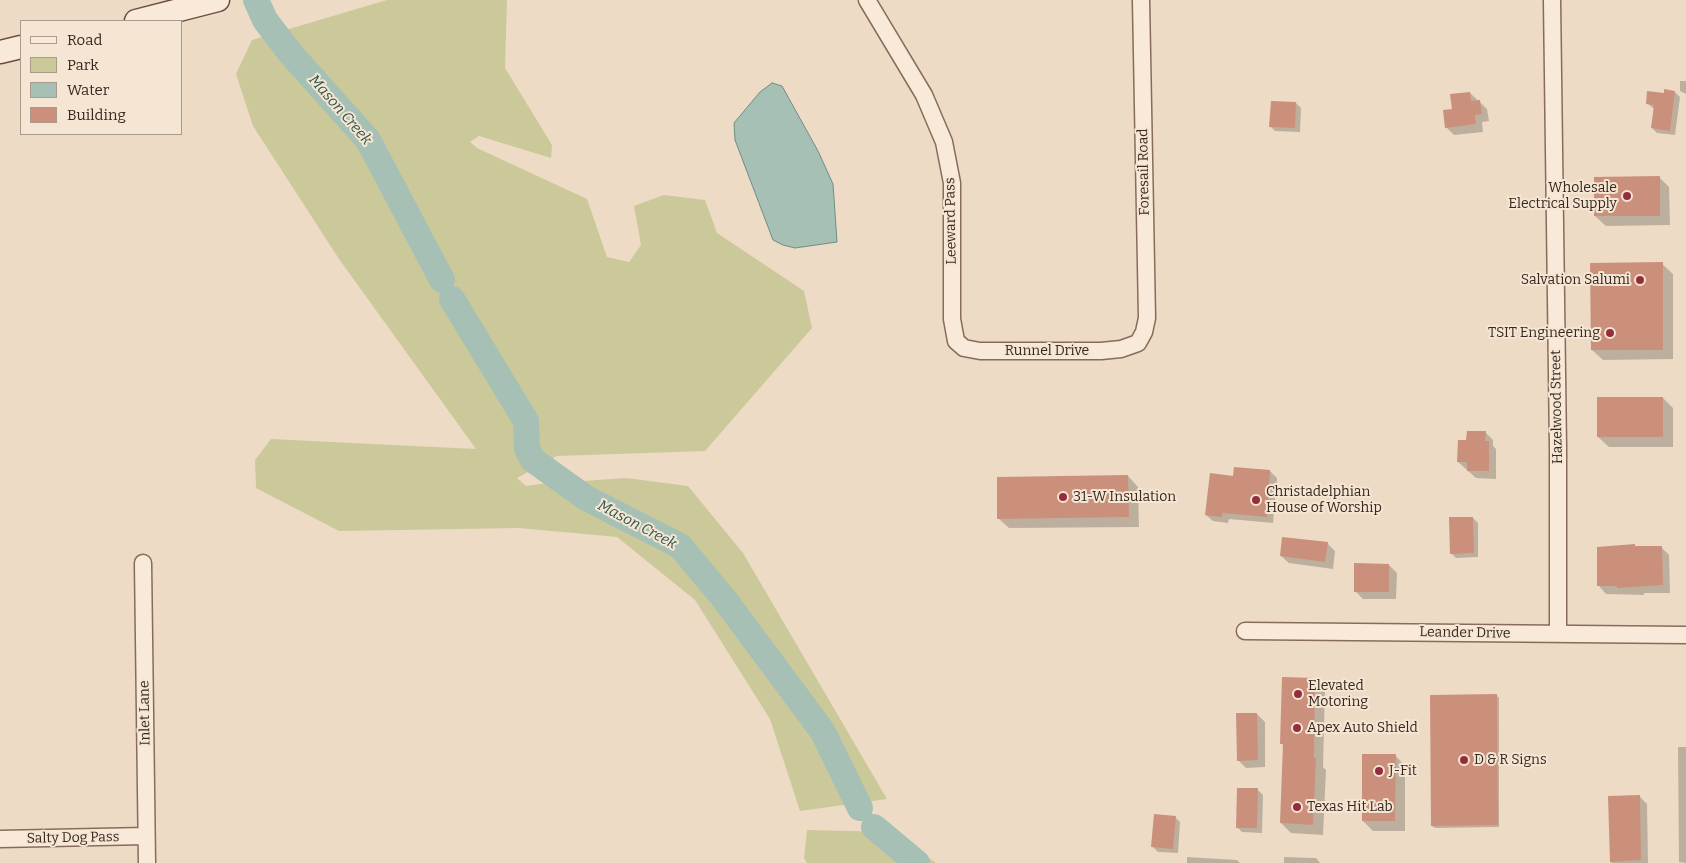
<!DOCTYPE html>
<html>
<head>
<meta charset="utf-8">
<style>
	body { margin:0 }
	#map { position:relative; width:1686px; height:863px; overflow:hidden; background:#eddbc5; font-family:Bitter,serif }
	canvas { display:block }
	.legend { position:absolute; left:20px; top:20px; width:162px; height:115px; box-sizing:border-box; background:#f5e6d4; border:1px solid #a99a8c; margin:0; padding:6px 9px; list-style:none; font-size:15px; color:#38271f }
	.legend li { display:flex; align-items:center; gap:10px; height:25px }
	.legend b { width:25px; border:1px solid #a99a8c }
</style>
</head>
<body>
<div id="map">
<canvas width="1686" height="863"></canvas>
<ul class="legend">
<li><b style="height:6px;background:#f8e9d8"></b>Road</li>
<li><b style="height:14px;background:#cbc999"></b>Park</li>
<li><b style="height:14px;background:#a6c0b5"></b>Water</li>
<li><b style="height:14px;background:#ca907b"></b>Building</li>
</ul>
</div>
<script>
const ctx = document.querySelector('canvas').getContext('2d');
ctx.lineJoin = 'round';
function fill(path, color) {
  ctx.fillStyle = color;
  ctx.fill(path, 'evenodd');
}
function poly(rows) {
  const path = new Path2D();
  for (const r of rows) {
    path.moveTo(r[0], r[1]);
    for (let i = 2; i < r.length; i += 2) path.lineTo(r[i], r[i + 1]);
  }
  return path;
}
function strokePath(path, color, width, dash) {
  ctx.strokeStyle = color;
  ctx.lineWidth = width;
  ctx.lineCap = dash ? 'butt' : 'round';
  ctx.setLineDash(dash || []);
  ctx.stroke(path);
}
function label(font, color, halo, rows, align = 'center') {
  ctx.font = font + ' Bitter,serif';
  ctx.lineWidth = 4;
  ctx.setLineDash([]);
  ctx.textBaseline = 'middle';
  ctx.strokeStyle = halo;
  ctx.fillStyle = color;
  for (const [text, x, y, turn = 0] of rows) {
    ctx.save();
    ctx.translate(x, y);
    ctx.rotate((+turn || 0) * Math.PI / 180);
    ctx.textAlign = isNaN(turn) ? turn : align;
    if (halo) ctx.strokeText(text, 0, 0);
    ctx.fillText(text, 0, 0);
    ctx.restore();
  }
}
const green = poly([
	[387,0,507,0,505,68,552,145,551,158,479,136,470,142,477,148,587,199,607,257,629,262,641,245,634,206,664,195,705,200,717,233,804,291,812,328,705,451,557,456,517,478,526,486,541,484,626,478,688,486,743,553,887,799,800,811,770,719,695,600,617,537,519,528,339,531,256,488,255,460,271,439,476,449,339,259,253,126,236,74,252,40],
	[807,830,892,832,936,863,807,863,804,858]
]);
const water = poly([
	[772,83,782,86,818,151,833,184,837,242,795,248,783,245,773,240,735,140,734,123,760,92,772,83]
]);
const shadow = poly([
	[1680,81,1686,81,1686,94,1680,91],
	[1675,92,1680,97,1675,135,1657,133,1652,128,1654,109,1647,103,1665,94],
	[1470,93,1487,109,1489,121,1482,122,1483,132,1454,135,1446,127,1453,111],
	[1296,103,1301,108,1300,132,1275,131,1270,126],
	[1659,177,1669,187,1670,225,1606,226,1595,216],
	[1662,264,1673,274,1673,359,1603,360,1592,350],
	[1663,398,1673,408,1673,447,1609,447,1598,437],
	[1485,432,1493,440,1493,446,1496,449,1496,479,1476,478,1458,462,1468,441],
	[1270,471,1277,478,1273,523,1229,519,1228,523,1213,521,1206,515,1234,477],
	[1128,476,1138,487,1139,527,1009,528,998,518],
	[1473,518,1478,523,1478,557,1456,558,1451,553],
	[1327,543,1335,551,1333,569,1289,563,1281,556],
	[1661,547,1669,555,1670,593,1644,593,1644,595,1606,594,1599,586],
	[1389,565,1397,573,1396,599,1363,599,1355,591],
	[1315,680,1325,690,1323,767,1326,770,1323,835,1291,833,1281,823,1284,746,1281,743],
	[1497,696,1499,698,1499,827,1435,828,1432,826],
	[1257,714,1265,722,1265,767,1246,768,1238,760],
	[1678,747,1686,747,1686,863,1679,862],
	[1395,755,1405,766,1405,831,1373,831,1363,821],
	[1258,790,1263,795,1262,833,1242,832,1237,827],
	[1639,796,1647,804,1648,863,1612,863,1611,862],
	[1175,817,1180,822,1178,853,1158,852,1153,847],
	[1187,857,1237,860,1240,863,1187,863],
	[1284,857,1316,858,1320,863,1284,863]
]);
const river = poly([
	[256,0,265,20,291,54,368,140,442,280],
	[452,299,526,421,527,449,533,460,586,498,680,546,725,600,823,732,860,808],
	[874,827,917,863]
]);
const building = poly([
	[1664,89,1675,91,1670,131,1651,128,1654,105,1646,104,1647,91,1664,93],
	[1470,92,1471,101,1480,100,1482,114,1475,115,1476,124,1445,128,1443,110,1452,109,1450,94],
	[1271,101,1296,102,1295,128,1269,127],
	[1660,176,1660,216,1594,216,1594,177],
	[1663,262,1663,350,1591,350,1590,263],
	[1597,397,1663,397,1663,437,1597,437],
	[1467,431,1486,431,1485,441,1489,441,1489,471,1467,471,1467,462,1457,462,1458,440,1466,440],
	[1234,467,1270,470,1267,517,1222,513,1222,517,1205,515,1210,473,1233,476],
	[1128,475,1129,517,997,519,997,477],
	[1449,517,1473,517,1474,553,1450,554],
	[1282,537,1328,542,1325,562,1280,556],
	[1635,544,1635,546,1662,546,1663,585,1617,588,1617,586,1597,586,1597,547],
	[1354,563,1389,564,1389,592,1354,592],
	[1282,677,1315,678,1314,758,1316,758,1313,825,1280,823,1283,744,1280,744],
	[1497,694,1498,825,1431,826,1430,695],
	[1236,713,1257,713,1258,760,1237,761],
	[1362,754,1396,754,1395,821,1362,821],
	[1237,788,1258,788,1257,828,1236,828],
	[1640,795,1641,860,1610,862,1608,796],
	[1154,814,1176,816,1173,849,1151,847]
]);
const street = poly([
	[867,0,924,95,944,142,952,183,952,319,956,341,964,348,980,351,1101,351,1121,349,1138,343,1144,332,1147,318,1141,0],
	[1552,0,1558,447,1558,634],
	[143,563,147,863],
	[1245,631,1686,635],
	[0,839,146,836]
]);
const secondary = poly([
	[136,21,218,0],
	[0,52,21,47]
]);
const markers = [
	[1627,196,5,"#952d3e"],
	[1640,280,5,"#952d3e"],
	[1610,333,5,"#952d3e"],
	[1063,497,5,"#952d3e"],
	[1256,500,5,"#952d3e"],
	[1298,694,5,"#952d3e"],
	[1297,728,5,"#952d3e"],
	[1464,760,5,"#952d3e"],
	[1379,771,5,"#952d3e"],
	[1297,807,5,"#952d3e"]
];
const streetNames = [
	["Foresail Road",1144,172,-91],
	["Leeward Pass",951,221,-91],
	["Runnel Drive",1047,351],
	["Hazelwood Street",1557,407,-91],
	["Leander Drive",1465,633,1],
	["Inlet Lane",145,713,-91],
	["Salty Dog Pass",73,838,-1]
];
const poiNames = [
	["Wholesale",1617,188,"right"],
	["Electrical Supply",1617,204,"right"],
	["Salvation Salumi",1630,280,"right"],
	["TSIT Engineering",1600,333,"right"],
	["Christadelphian",1266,492],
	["House of Worship",1266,508],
	["31-W Insulation",1073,497],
	["Elevated",1308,686],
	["Motoring",1308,702],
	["Apex Auto Shield",1307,728],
	["D & R Signs",1474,760],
	["J-Fit",1389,771],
	["Texas Hit Lab",1307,807]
];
const waterNames = [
	["Mason Creek",340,110,49],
	["Mason Creek",637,525,28]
];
fill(green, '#cbc999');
fill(water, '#a6c0b5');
strokePath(water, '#6d8e81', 1);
fill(shadow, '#0003');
strokePath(river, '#a6c0b5', 26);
fill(building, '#ca907b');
strokePath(street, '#876c5b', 19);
strokePath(secondary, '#694d3e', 25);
strokePath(street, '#f8e9d8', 16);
strokePath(secondary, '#f8e9d8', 22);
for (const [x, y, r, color] of markers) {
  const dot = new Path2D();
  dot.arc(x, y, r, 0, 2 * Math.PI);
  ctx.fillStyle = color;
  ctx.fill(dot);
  strokePath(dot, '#f5e6d4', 2);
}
label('14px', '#38271f', '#f5e6d4', streetNames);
label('14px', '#38271f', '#f5e6d4', poiNames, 'left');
label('italic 15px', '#2e574e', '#f5e6d4', waterNames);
</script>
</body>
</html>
